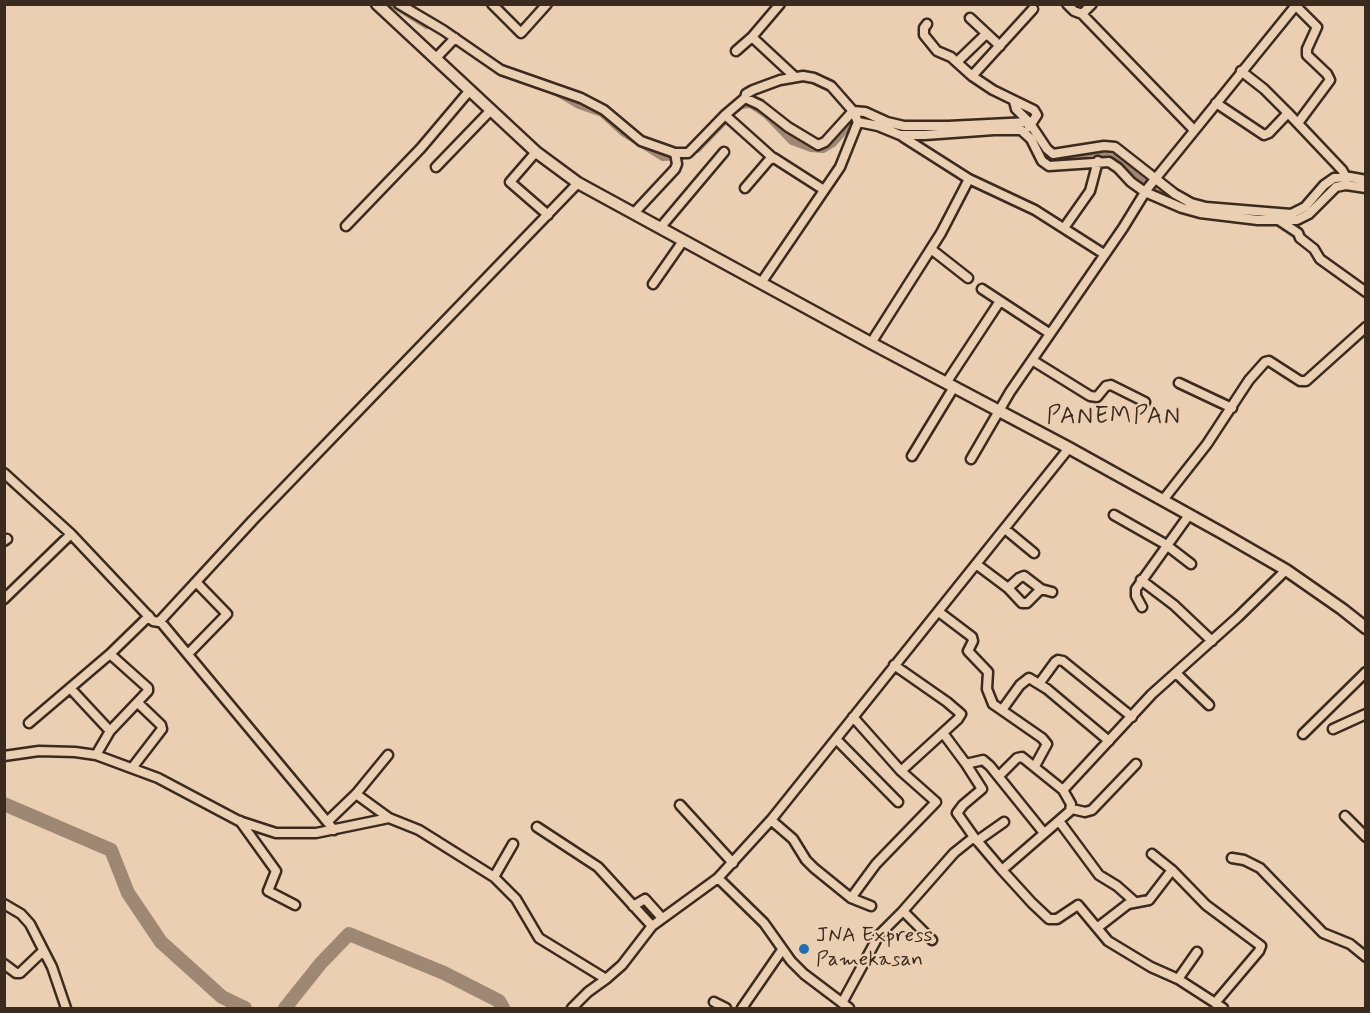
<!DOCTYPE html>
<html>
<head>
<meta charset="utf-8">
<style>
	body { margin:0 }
	#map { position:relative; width:1370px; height:1013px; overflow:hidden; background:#eacfb2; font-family:Mynerve,sans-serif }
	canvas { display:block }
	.frame { position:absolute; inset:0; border:6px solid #3b2a1e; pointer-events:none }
</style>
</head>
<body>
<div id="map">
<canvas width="1370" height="1013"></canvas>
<div class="frame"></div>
</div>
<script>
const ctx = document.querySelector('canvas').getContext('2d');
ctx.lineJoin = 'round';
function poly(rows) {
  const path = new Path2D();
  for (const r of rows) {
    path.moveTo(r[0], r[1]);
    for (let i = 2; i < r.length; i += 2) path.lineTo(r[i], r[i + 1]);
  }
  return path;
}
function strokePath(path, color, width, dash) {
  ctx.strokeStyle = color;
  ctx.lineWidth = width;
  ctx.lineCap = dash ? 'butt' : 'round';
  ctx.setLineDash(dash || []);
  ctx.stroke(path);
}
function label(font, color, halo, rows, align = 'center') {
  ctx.font = font + ' Mynerve,sans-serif';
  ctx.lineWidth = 4.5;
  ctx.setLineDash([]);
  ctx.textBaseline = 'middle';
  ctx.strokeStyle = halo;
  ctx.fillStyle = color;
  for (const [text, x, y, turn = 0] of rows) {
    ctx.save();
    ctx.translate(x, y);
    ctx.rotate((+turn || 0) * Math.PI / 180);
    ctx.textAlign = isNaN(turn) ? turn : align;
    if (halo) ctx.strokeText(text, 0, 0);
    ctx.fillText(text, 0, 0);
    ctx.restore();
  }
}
const canal = poly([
	[393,4,427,25],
	[557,92,579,105,602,113,623,132,663,157,682,156],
	[737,108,741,105,751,104,767,115,792,141,811,148,823,149,833,143,854,119,860,116,900,130,912,130],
	[1038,142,1046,155,1056,162,1093,155,1114,158,1156,193,1191,205],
	[697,149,729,116],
	[1313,202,1334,183,1347,180]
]);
const river = poly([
	[4,804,111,850,128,893,161,942,222,997,245,1008],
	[285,1008,321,963,349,934,444,973,499,1001,503,1008]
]);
const minor = poly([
	[399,4,443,30,501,70,581,98,604,110,641,141,675,153,688,153,693,148,725,115,745,98,760,105,788,127,818,145,825,142,853,111,865,112,887,122,904,126,948,126,1029,122,1047,149,1053,154,1104,146,1115,147,1175,194,1191,203,1206,207,1291,214,1305,207,1324,185,1334,178,1350,177,1366,180],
	[492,4,521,33,547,4],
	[1067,4,1074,11,1082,14,1194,130],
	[1296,6,1317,27,1307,49,1307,55,1327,74,1330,80,1298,123],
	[1082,14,1092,4],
	[970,18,1000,46],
	[927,24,924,28,924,35,937,51,951,57,972,76,993,90,1034,110,1037,115,1029,127],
	[752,37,795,77],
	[736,51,752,37,780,4],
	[436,58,455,38],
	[957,62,986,34],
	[1241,71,1264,89,1288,113,1342,170,1346,177],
	[972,76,1033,9],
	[745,98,746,94,753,90,780,80,803,76,814,78,831,86,853,111,858,122,878,126,900,135,925,135,994,130,1021,130,1031,139,1042,161,1049,166,1109,162,1118,168,1131,182,1145,192,1182,208,1200,213,1258,220,1297,220,1309,214,1336,187,1346,185,1366,188],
	[1014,101,1016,109,1029,122],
	[1216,103,1264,135,1269,133,1288,113],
	[725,115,773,158],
	[536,152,510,182,548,215],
	[436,167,491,110],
	[969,179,1035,210,1104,254],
	[745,188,769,160,774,158,824,190],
	[634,213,675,169,677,164,675,153],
	[1280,221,1298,233,1300,238,1314,249,1320,259,1366,292],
	[346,226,421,148,470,90],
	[660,228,724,152],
	[1064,228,1090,191,1098,161],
	[931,249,968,278],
	[761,283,840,167,858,122],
	[653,284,683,241],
	[982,289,1049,333],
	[871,343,941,233,969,179,903,137],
	[1032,360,1090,396,1097,397,1106,386,1111,385,1145,402],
	[946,383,1000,301],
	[1179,383,1232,408],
	[912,456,954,387],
	[971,459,1010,392,1123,228,1147,189,1297,4],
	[4,473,71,534,153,621,159,622,253,520,578,183],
	[1163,500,1207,444,1249,380,1265,362,1269,361,1300,381,1306,381,1366,327],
	[1114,515,1165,544,1191,564],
	[1005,529,1034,553],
	[4,541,7,539],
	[976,564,1008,588,1022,603,1027,603,1041,589],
	[1141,580,1174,605,1212,641],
	[1008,588,1019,578,1024,576,1041,589,1052,592],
	[4,599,71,534],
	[1142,607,1136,596,1136,589,1189,515],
	[939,612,972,637,973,641,968,651,988,672,987,689,993,704,1042,738,1047,744,1035,766],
	[160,621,334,830],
	[188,654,227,614,196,582],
	[894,665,947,702,961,714,958,719,901,771],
	[1176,673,1209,705],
	[1039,684,1055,662,1058,660,1063,661,1132,717],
	[70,688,110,731],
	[1002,710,1020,685,1029,678,1047,689,1109,741],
	[29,723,110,654,149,616],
	[1333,729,1366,714],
	[943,733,966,764,983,760,990,766,1044,833],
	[1303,734,1366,672],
	[836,739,898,802],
	[96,755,110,731,148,691,148,688,110,654],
	[4,756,39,751,75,752,96,755,158,778,239,821,276,833,316,833,389,818],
	[966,764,982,789,963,805,957,813,974,837],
	[132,768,162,729,161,725,138,703],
	[1000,775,1017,758,1022,757,1063,790],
	[356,794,389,818,419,830,494,877,516,899,539,938,606,979,622,965,652,926,718,878,771,820,1069,448],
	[680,805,733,863],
	[1072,809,1085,812,1092,810,1136,764],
	[1345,816,1366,837],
	[771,820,793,839,806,860,814,868,851,898,871,906],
	[240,821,276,871,268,891,295,905],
	[328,821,356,794,388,755],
	[1059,821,1099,875,1117,886,1135,902],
	[537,827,598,867,652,926],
	[977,841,1004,822],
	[1152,854,1172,870,1206,905,1261,946,1259,951,1215,1003],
	[1232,858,1244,860,1260,868,1323,933,1350,944,1366,957],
	[1002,870,1032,903,1049,919,1057,919,1078,905,1108,941,1151,967,1178,979,1223,1008],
	[494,877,513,844],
	[718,878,764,923,791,961,804,974,849,1008],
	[851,898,876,864,936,802,901,771,853,717],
	[4,904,21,914,30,924,52,967,66,1008],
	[633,906,645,899,662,918],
	[1097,928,1128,904,1149,900,1172,870],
	[932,940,903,911,954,853,974,837,1002,870,1070,811,1071,804,1063,790,1152,694,1238,617,1286,570],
	[4,964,16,973,20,973,43,951],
	[1178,979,1197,952],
	[714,1002,726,1008],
	[842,1003,879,935,903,911],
	[572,1008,588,992,606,979],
	[742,1008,782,950]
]);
const major = poly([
	[377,4,536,152,578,183,871,343,1069,448,1222,533,1286,570,1342,609,1366,628]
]);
const markers = [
	[804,949,6,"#1f6fb2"]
];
const poiNames = [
	["JNA Express",816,937],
	["Pamekasan",816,961]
];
const quarterNames = [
	["PANEMPAN",1114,418]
];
strokePath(canal, '#9f8873', 8);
strokePath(river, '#9f8873', 14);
strokePath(minor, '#3b2a1e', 13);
strokePath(major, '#3b2a1e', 15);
strokePath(minor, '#eacfb2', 8);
strokePath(major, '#eacfb2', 10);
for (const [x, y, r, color] of markers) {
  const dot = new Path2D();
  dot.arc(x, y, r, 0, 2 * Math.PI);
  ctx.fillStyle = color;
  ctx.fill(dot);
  strokePath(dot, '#eacfb2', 2);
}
label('21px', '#3b2a1e', '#eacfb2', poiNames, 'left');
ctx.letterSpacing = '1.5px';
label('24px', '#3b2a1e', '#eacfb2', quarterNames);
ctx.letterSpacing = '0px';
</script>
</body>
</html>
